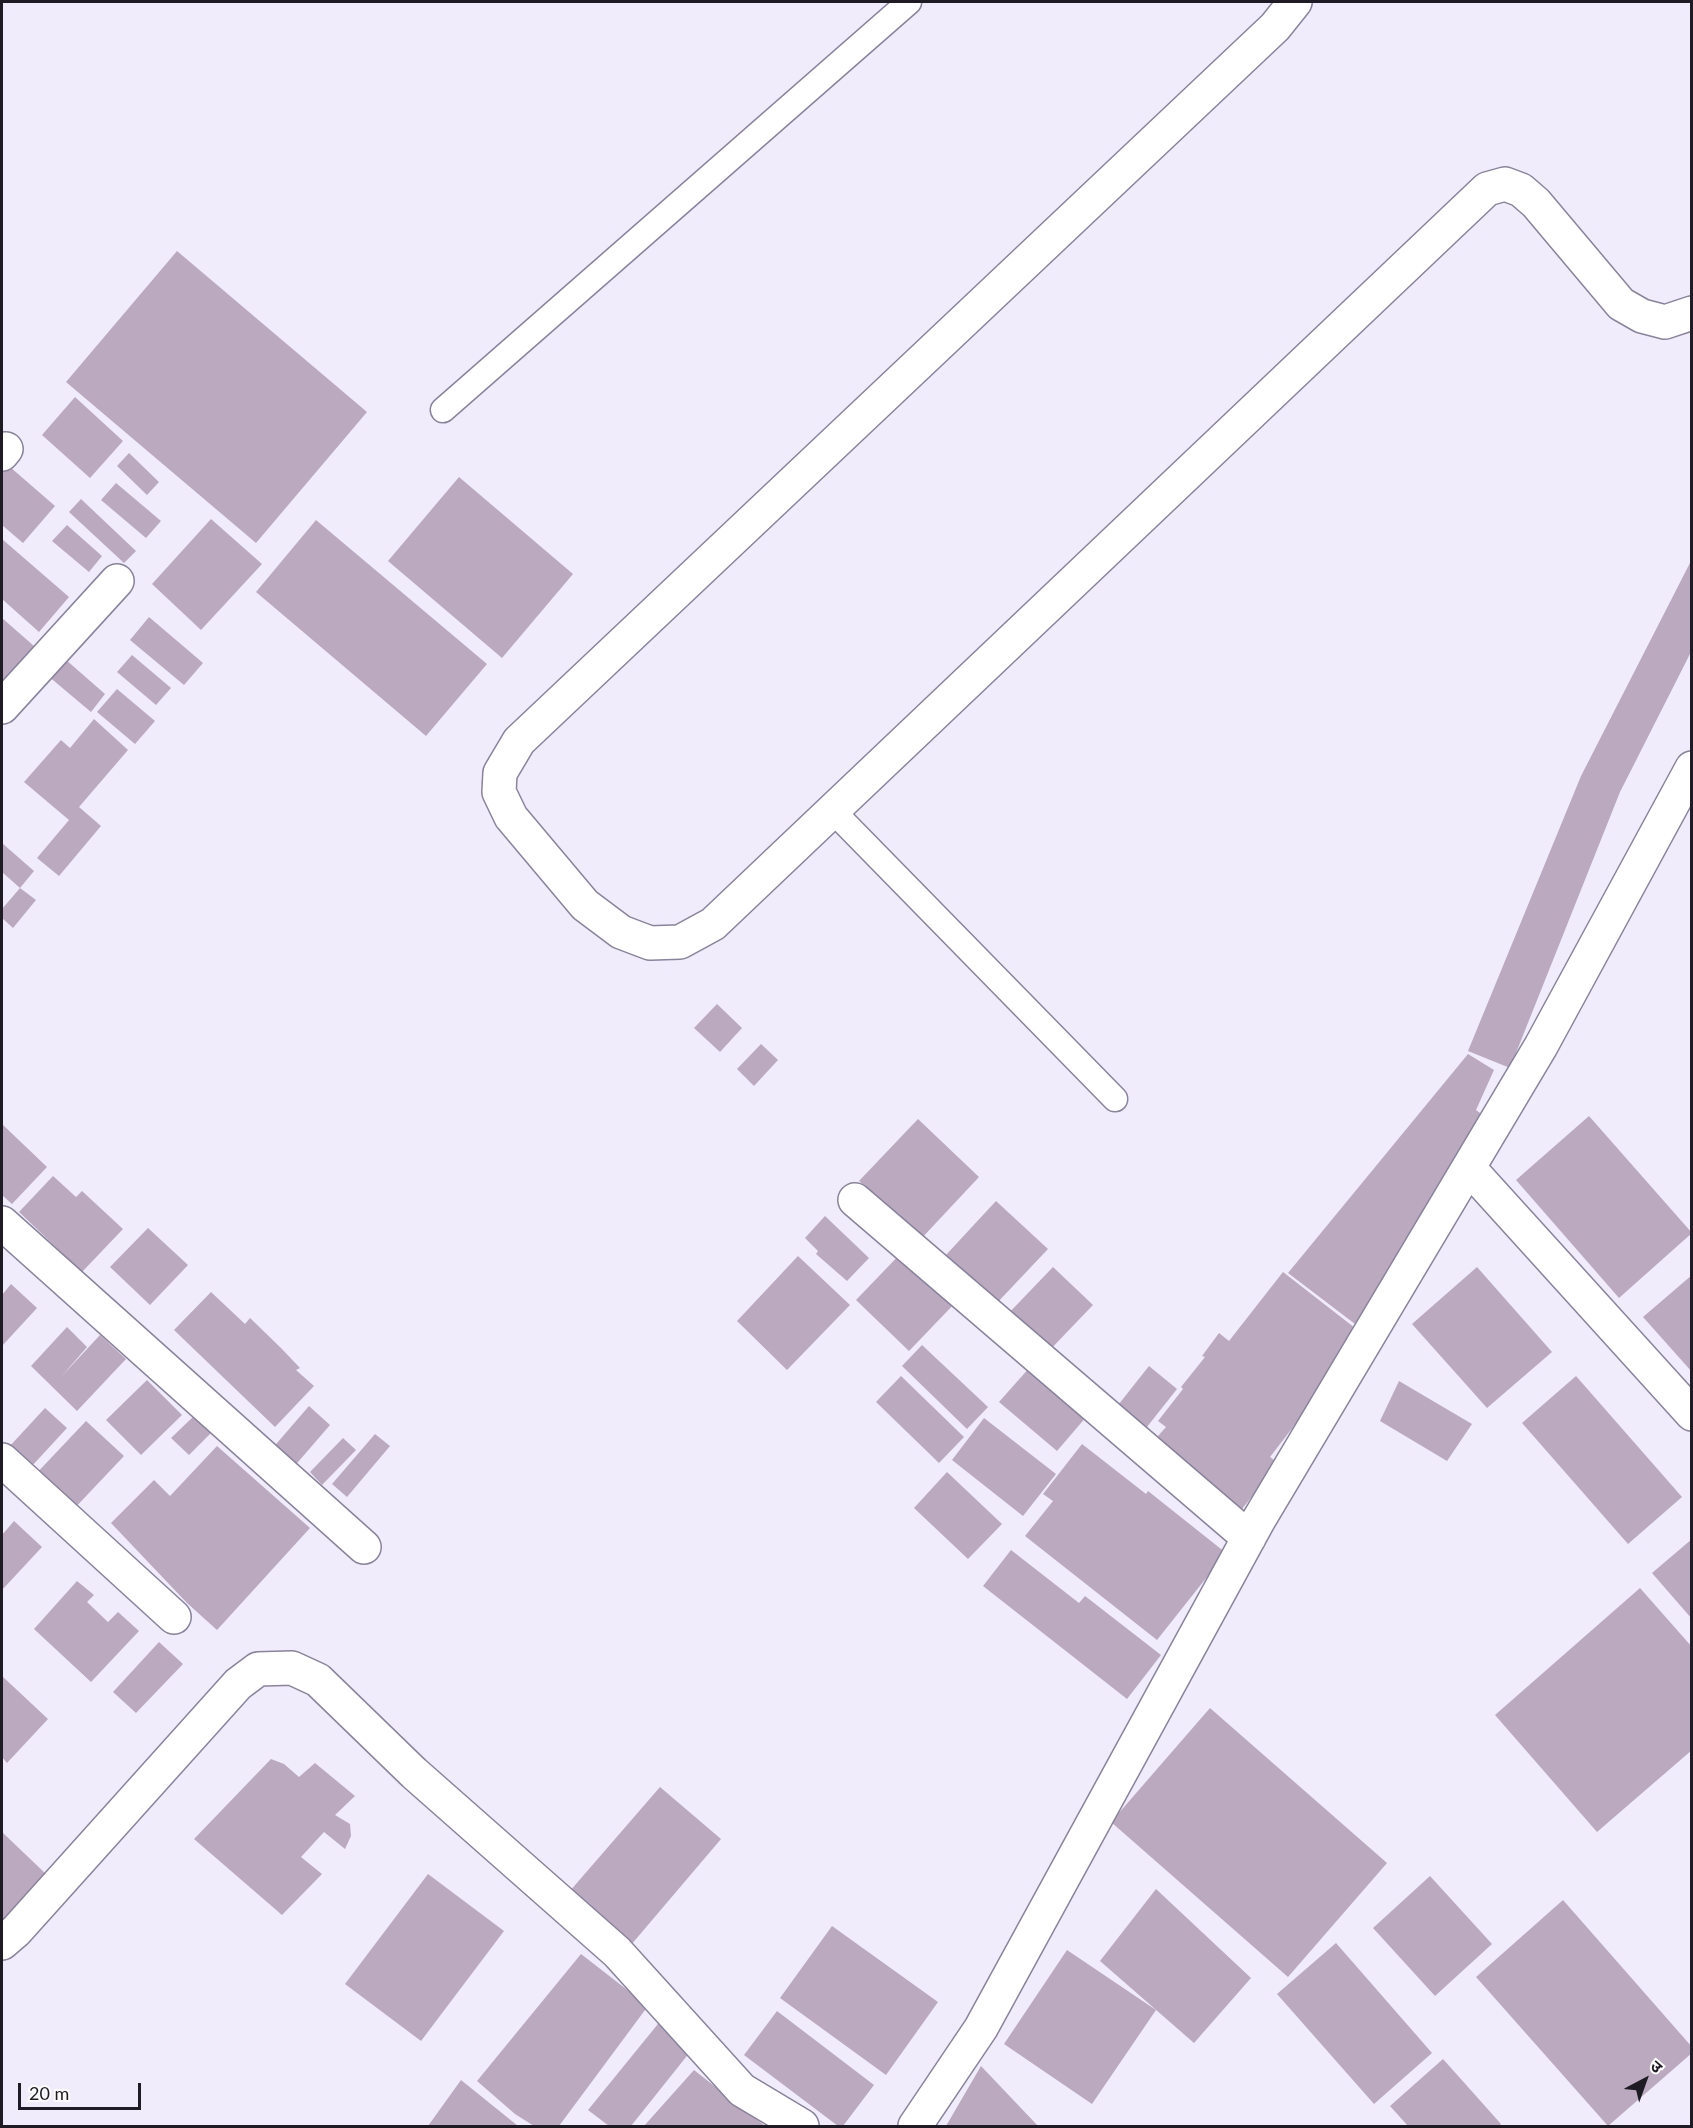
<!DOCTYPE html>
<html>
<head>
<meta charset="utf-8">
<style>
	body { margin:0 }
	#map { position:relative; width:1693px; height:2128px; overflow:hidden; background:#f0ecfc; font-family:Lato,"Noto Sans Devanagari",sans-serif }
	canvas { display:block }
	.frame { position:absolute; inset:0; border:3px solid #1e1b25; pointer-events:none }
	.north { position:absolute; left:1615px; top:2050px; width:60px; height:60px; -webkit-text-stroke:4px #fcfcfc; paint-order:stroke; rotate:41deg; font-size:16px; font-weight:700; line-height:24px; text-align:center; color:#1e1b25 }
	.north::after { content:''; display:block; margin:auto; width:21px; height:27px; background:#1e1b25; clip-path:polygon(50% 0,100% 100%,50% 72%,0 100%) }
	.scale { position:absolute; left:18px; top:2083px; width:123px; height:27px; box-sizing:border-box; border:3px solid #1e1b25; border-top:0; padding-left:8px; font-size:18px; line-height:21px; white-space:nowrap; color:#1e1b25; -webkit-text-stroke:4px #fcfcfc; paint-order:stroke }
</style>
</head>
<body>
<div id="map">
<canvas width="1693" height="2128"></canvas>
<div class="frame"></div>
<div class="north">उ</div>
<div class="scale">20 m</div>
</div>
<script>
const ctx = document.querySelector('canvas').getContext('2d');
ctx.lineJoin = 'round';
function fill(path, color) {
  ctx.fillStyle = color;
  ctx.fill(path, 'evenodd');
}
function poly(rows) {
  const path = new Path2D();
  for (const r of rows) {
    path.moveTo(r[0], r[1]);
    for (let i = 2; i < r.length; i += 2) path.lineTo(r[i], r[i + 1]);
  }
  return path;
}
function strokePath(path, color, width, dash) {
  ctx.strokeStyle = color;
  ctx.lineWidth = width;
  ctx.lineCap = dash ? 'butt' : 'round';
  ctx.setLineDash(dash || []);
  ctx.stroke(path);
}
const building = poly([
	[177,251,367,412,256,543,66,382],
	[75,397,123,441,90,478,42,435],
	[129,453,159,482,147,495,117,466],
	[2,460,55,506,23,543,2,525],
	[459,477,573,574,502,658,388,561],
	[116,483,161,521,146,538,101,500],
	[81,499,136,551,124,563,69,512],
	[211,519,262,564,201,630,152,584],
	[316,520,487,664,426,736,256,592],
	[67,525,102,556,89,572,52,541],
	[2,539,69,597,39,632,2,599],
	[1692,559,1692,650,1620,792,1510,1068,1468,1051,1581,776],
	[149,617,203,663,184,685,130,640],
	[2,618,34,646,2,685],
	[57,652,105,694,91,712,41,670],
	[132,655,171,688,156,705,117,672],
	[117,689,155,721,135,744,97,712],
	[94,719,128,750,79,807,101,826,59,876,37,858,69,820,24,782,61,740,70,748],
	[2,843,34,871,20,888,2,872],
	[20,888,36,900,13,928,2,918,2,909],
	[717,1004,742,1028,720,1052,694,1028],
	[761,1044,778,1060,754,1086,737,1069],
	[1468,1054,1494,1070,1476,1110,1484,1116,1355,1324,1288,1273],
	[1589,1116,1692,1233,1619,1298,1516,1180],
	[918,1119,979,1177,920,1240,859,1181],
	[2,1124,47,1167,12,1204,2,1195],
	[53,1176,76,1197,82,1191,123,1229,82,1272,19,1212],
	[996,1201,1048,1249,996,1304,945,1256],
	[825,1216,869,1258,847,1281,816,1254,818,1251,805,1238],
	[148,1228,188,1265,150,1305,110,1267],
	[905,1249,958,1300,909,1351,856,1300],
	[798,1256,850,1305,787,1370,737,1321],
	[1053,1267,1093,1305,1046,1354,1006,1316],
	[1477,1267,1552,1352,1487,1408,1412,1324],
	[1283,1272,1364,1335,1270,1457,1278,1463,1235,1518,1151,1444,1166,1427,1158,1421,1183,1389,1181,1387,1205,1357,1202,1356,1219,1333,1229,1341],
	[1692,1275,1692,1372,1643,1317],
	[11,1284,37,1308,2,1346,2,1295],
	[211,1292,245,1324,250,1318,281,1348,300,1368,296,1370,314,1386,275,1427,174,1330],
	[67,1327,87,1347,61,1377,100,1335,126,1359,77,1411,31,1366],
	[922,1345,988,1407,967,1429,902,1366],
	[1149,1366,1177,1389,1139,1437,1111,1414],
	[1030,1367,1087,1416,1057,1451,999,1402],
	[901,1376,964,1437,939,1463,876,1402],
	[1576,1376,1682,1497,1628,1544,1522,1423],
	[147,1380,182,1415,141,1455,106,1420],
	[1399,1381,1472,1424,1447,1461,1380,1421],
	[309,1406,330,1425,292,1469,271,1450],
	[45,1408,67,1428,31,1467,9,1447],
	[195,1415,212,1432,189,1455,171,1438],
	[984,1418,1056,1474,1023,1516,952,1460],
	[86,1421,124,1456,71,1512,33,1477],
	[375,1434,390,1446,347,1497,332,1484],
	[343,1438,356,1450,322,1485,310,1472],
	[1082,1444,1146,1494,1148,1491,1226,1553,1157,1640,1025,1536,1053,1501,1043,1494],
	[217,1446,310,1528,217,1630,187,1603,111,1523,154,1480,170,1496],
	[947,1472,1002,1524,968,1559,914,1508],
	[14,1521,42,1547,2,1590,2,1535],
	[1692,1539,1692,1619,1652,1573],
	[1011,1550,1079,1603,1085,1596,1161,1655,1127,1699,983,1586],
	[77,1581,94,1595,87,1602,108,1622,118,1612,139,1631,91,1682,34,1629],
	[1640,1588,1692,1647,1692,1750,1597,1832,1495,1715],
	[159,1642,183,1664,136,1713,113,1692],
	[2,1676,48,1719,7,1763,2,1757],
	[1210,1708,1387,1863,1288,1977,1111,1822],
	[271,1759,284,1764,299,1777,315,1763,355,1796,335,1815,350,1824,351,1836,345,1849,324,1832,301,1857,322,1874,282,1915,194,1839],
	[660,1787,721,1839,625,1952,563,1899],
	[2,1832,47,1875,2,1923],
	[428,1874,504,1931,421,2041,345,1984],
	[1430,1876,1492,1944,1435,1996,1373,1928],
	[1156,1889,1251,1978,1194,2043,1100,1961],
	[1563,1900,1692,2047,1692,2053,1608,2126,1476,1977],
	[832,1926,938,2002,886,2075,780,1998],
	[1336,1943,1432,2053,1374,2104,1277,1994],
	[1067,1950,1156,2010,1092,2104,1004,2044],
	[581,1954,648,2006,559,2126,534,2126,515,2114,477,2081],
	[777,2011,874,2085,843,2126,838,2126,744,2055],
	[662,2019,694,2047,631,2126,609,2126,588,2110],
	[1443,2059,1501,2124,1499,2126,1408,2126,1390,2106],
	[981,2066,1038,2126,946,2126],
	[694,2070,765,2126,644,2126],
	[461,2080,518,2126,428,2126]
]);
const service = poly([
	[443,410,909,2],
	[832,810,1115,1099]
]);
const minor = poly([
	[1295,2,1275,27,519,741,500,773,499,792,511,817,585,905,621,932,650,943,680,942,713,924,1487,189,1505,184,1521,190,1536,203,1621,304,1642,316,1665,322,1692,313],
	[2,454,6,449],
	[2,707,117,581],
	[1469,1168,1692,1414],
	[855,1200,1249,1538],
	[2,1223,364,1547],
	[2,1460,174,1617],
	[2,1943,16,1931,238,1684,258,1669,292,1668,318,1680,414,1773,617,1952,742,2090,802,2126],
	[915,2126,981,2028,1258,1521,1541,1046,1692,768]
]);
fill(building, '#bba9bf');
strokePath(service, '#89839b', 27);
strokePath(minor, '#89839b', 36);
strokePath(service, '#fff', 24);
strokePath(minor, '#fff', 33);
</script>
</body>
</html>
